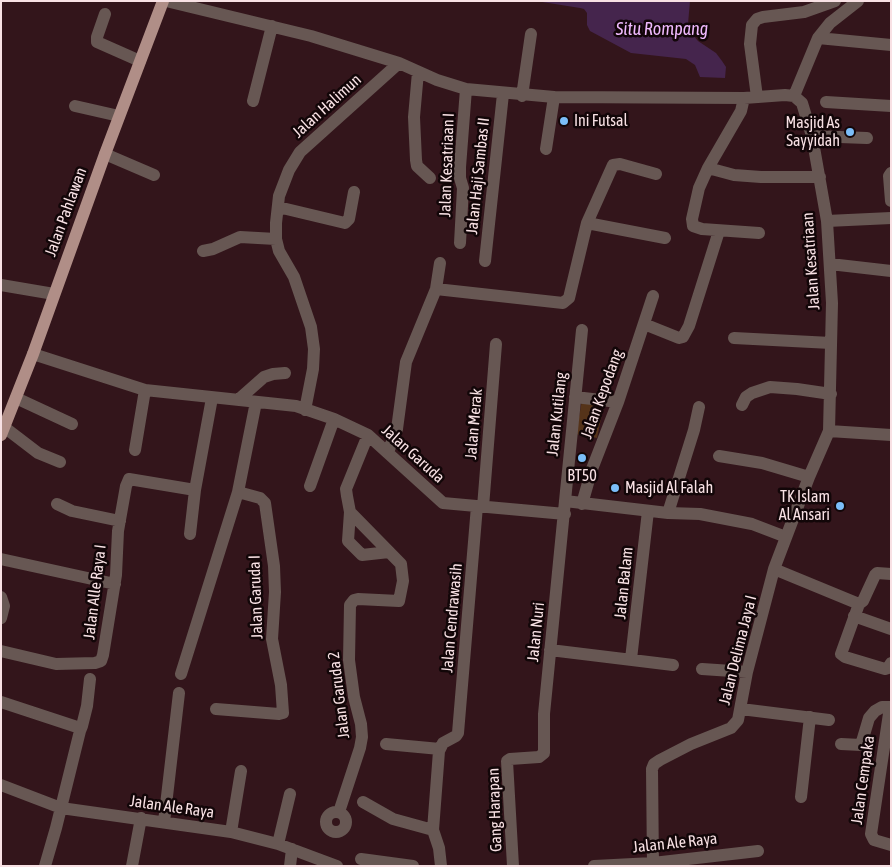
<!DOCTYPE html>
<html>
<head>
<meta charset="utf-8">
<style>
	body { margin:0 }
	#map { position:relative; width:892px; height:867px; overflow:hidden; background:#33151b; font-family:"Asap Condensed",sans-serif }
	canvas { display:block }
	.frame { position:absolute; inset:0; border:2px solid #f8e1e4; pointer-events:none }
</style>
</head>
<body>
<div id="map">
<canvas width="892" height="867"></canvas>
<div class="frame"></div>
</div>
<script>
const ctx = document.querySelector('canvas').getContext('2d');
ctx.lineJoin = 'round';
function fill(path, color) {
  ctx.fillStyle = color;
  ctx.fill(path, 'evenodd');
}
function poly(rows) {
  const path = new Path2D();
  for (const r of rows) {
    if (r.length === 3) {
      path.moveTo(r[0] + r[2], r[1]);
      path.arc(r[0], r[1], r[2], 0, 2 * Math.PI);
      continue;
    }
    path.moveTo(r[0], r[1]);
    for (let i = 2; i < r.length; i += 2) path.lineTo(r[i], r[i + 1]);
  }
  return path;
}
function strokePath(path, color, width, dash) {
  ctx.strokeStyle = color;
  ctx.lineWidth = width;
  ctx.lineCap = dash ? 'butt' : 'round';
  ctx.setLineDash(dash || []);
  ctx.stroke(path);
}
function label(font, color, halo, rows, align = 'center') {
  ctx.font = font + ' "Asap Condensed",sans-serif';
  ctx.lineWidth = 5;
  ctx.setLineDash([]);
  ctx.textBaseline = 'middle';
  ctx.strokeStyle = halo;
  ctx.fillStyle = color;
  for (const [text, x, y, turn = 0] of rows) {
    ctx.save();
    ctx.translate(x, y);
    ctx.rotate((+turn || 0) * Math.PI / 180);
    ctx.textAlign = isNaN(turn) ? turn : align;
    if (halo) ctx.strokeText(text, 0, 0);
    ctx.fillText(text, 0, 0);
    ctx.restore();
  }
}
const green = poly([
	[582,400,604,404,597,438,576,434]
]);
const water = poly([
	[536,1,690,1,688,24,692,34,698,41,716,53,722,61,726,67,725,78,700,77,695,65,686,59,631,53,590,31,587,25,587,13,584,9,580,8]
]);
const minor = poly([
	[166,1,311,36,399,63,437,80,466,89,554,97,744,98,785,95,794,96],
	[105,14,97,37,97,42,140,61],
	[818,38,830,23,858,1],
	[418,72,414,117,416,160,417,166,430,178],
	[522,96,531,34],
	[794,96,818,38,891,45],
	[757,97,750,44,752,25,757,19,763,17,804,12,835,1],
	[744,98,741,111,708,168,699,188,692,219,693,226,702,229,759,233],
	[253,101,272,26],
	[826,102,891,106],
	[75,106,119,116],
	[812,136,867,138],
	[546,149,554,97],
	[105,154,154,175],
	[708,168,734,175,761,177,820,177],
	[891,173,889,176,891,201],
	[278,207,345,223,349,219,354,192],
	[827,221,891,218],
	[587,223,665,238],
	[460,243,463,188,460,178,460,167,466,89],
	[203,251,213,249,240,237,276,239],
	[485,261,503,94],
	[830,264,891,271],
	[1,285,54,294],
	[436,289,440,263],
	[644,324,679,338,683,337,689,326,719,231],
	[734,338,831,343],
	[33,354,145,390,296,406,334,419,368,435,443,503,565,514],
	[575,397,618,402],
	[16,398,72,424],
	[238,400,264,377,273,374,285,373],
	[742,405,746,397,752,393,770,387,797,389,831,394],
	[305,410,313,369,314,349,311,327,294,277,279,251,276,239,276,223,279,196,289,170,300,152,399,63],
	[4,427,38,453,60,462],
	[829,431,891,435],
	[135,450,145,390],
	[388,452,397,429,406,362,436,289,563,303,569,298,587,223,613,165,620,164,656,174],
	[719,456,762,463,809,477],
	[310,486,334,419],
	[195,490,212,398],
	[238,492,256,402],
	[565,501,582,330],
	[57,504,72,511,120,521],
	[582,504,592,469,618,402,653,296],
	[483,507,496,344],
	[350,512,348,541,362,555,389,552],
	[668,513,694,430,699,407],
	[1,559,115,584],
	[774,569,859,604,863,601,875,575,877,573,891,574],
	[1,597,4,606,1,618],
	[859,604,841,654,845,657,885,669,888,668,891,663],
	[854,616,891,629],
	[550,650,673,665],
	[1,651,56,664,95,663,101,661,103,655,116,575,118,531,126,486,129,479,195,490,190,534],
	[631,659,648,511],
	[702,669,747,672],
	[181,674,238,492,260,498,265,503,274,566,275,592,272,639,281,685,283,713,279,714,216,709],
	[1,702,77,727,80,731],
	[890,707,871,834,874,840,891,845],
	[741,709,829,720],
	[386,744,440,749],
	[841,744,861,745,869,718,875,711,882,707,891,707],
	[1,785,61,808,231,832,278,844,337,866],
	[801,797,810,717],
	[363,802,393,819,433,830],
	[336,822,10],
	[339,812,360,748,362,737,361,724,354,697,349,660,350,605,354,600,358,599,399,601,403,581,401,564,350,512,347,496,346,489,368,435],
	[164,822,179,693],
	[231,832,241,771],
	[278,844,290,794],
	[361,859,413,866],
	[45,866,56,828,80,731,82,726,87,706,90,679],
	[132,866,141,818],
	[290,866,292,849],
	[441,866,439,848,433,830,439,751,443,743,456,736,458,733,477,506],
	[513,866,507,761,510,759,539,757,544,753,544,714,565,501,668,513,700,514,752,524,786,537],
	[594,866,653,863,758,851],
	[653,866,652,769,654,764,660,760,691,744,731,728,738,720,747,672,774,569,809,477,829,431,832,303,827,221,812,136,802,103,794,96]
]);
const major = poly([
	[1,435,33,354,105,154,163,1]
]);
const markers = [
	[564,121,5,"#7bbef9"],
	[850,132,5,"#7bbef9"],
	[582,458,5,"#7bbef9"],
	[615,488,5,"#7bbef9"],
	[840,506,5,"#7bbef9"]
];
const streetNames = [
	["Jalan Halimun",327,106,-42],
	["Jalan Kesatriaan I",447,165,-88],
	["Jalan Haji Sambas II",478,176,-84],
	["Jalan Pahlawan",66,212,-70],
	["Jalan Kesatriaan",811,261,-94],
	["Jalan Kepodang",602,394,-70],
	["Jalan Kutilang",557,414,-84],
	["Jalan Merak",474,424,-85],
	["Jalan Garuda",413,454,42],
	["Jalan Balam",624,583,-84],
	["Jalan Alle Raya I",95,592,-83],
	["Jalan Garuda I",256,597,-92],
	["Jalan Cendrawasih",452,618,-85],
	["Jalan Nuri",536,632,-84],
	["Jalan Delima Jaya I",738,650,-76],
	["Jalan Garuda 2",339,695,-97],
	["Jalan Cempaka",863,780,-82],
	["Jalan Ale Raya",172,807,8],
	["Gang Harapan",495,810,-92],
	["Jalan Ale Raya",675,843,-6]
];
const poiNames = [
	["Ini Futsal",574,121],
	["Masjid As",840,123,"right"],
	["Sayyidah",840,141,"right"],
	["BT50",582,476,"center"],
	["Masjid Al Falah",625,488],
	["TK Islam",830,497,"right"],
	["Al Ansari",830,515,"right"]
];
const waterNames = [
	["Situ Rompang",662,29]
];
fill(green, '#553319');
fill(water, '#45254d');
strokePath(minor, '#675753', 12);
strokePath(major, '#b08e87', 12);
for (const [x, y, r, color] of markers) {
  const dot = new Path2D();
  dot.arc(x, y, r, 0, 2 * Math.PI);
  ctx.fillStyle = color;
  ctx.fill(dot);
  strokePath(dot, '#120608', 2);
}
label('16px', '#f8e1e4', '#120608', streetNames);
label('16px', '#f8e1e4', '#120608', poiNames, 'left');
label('italic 18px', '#efb9fd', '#120608', waterNames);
</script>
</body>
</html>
